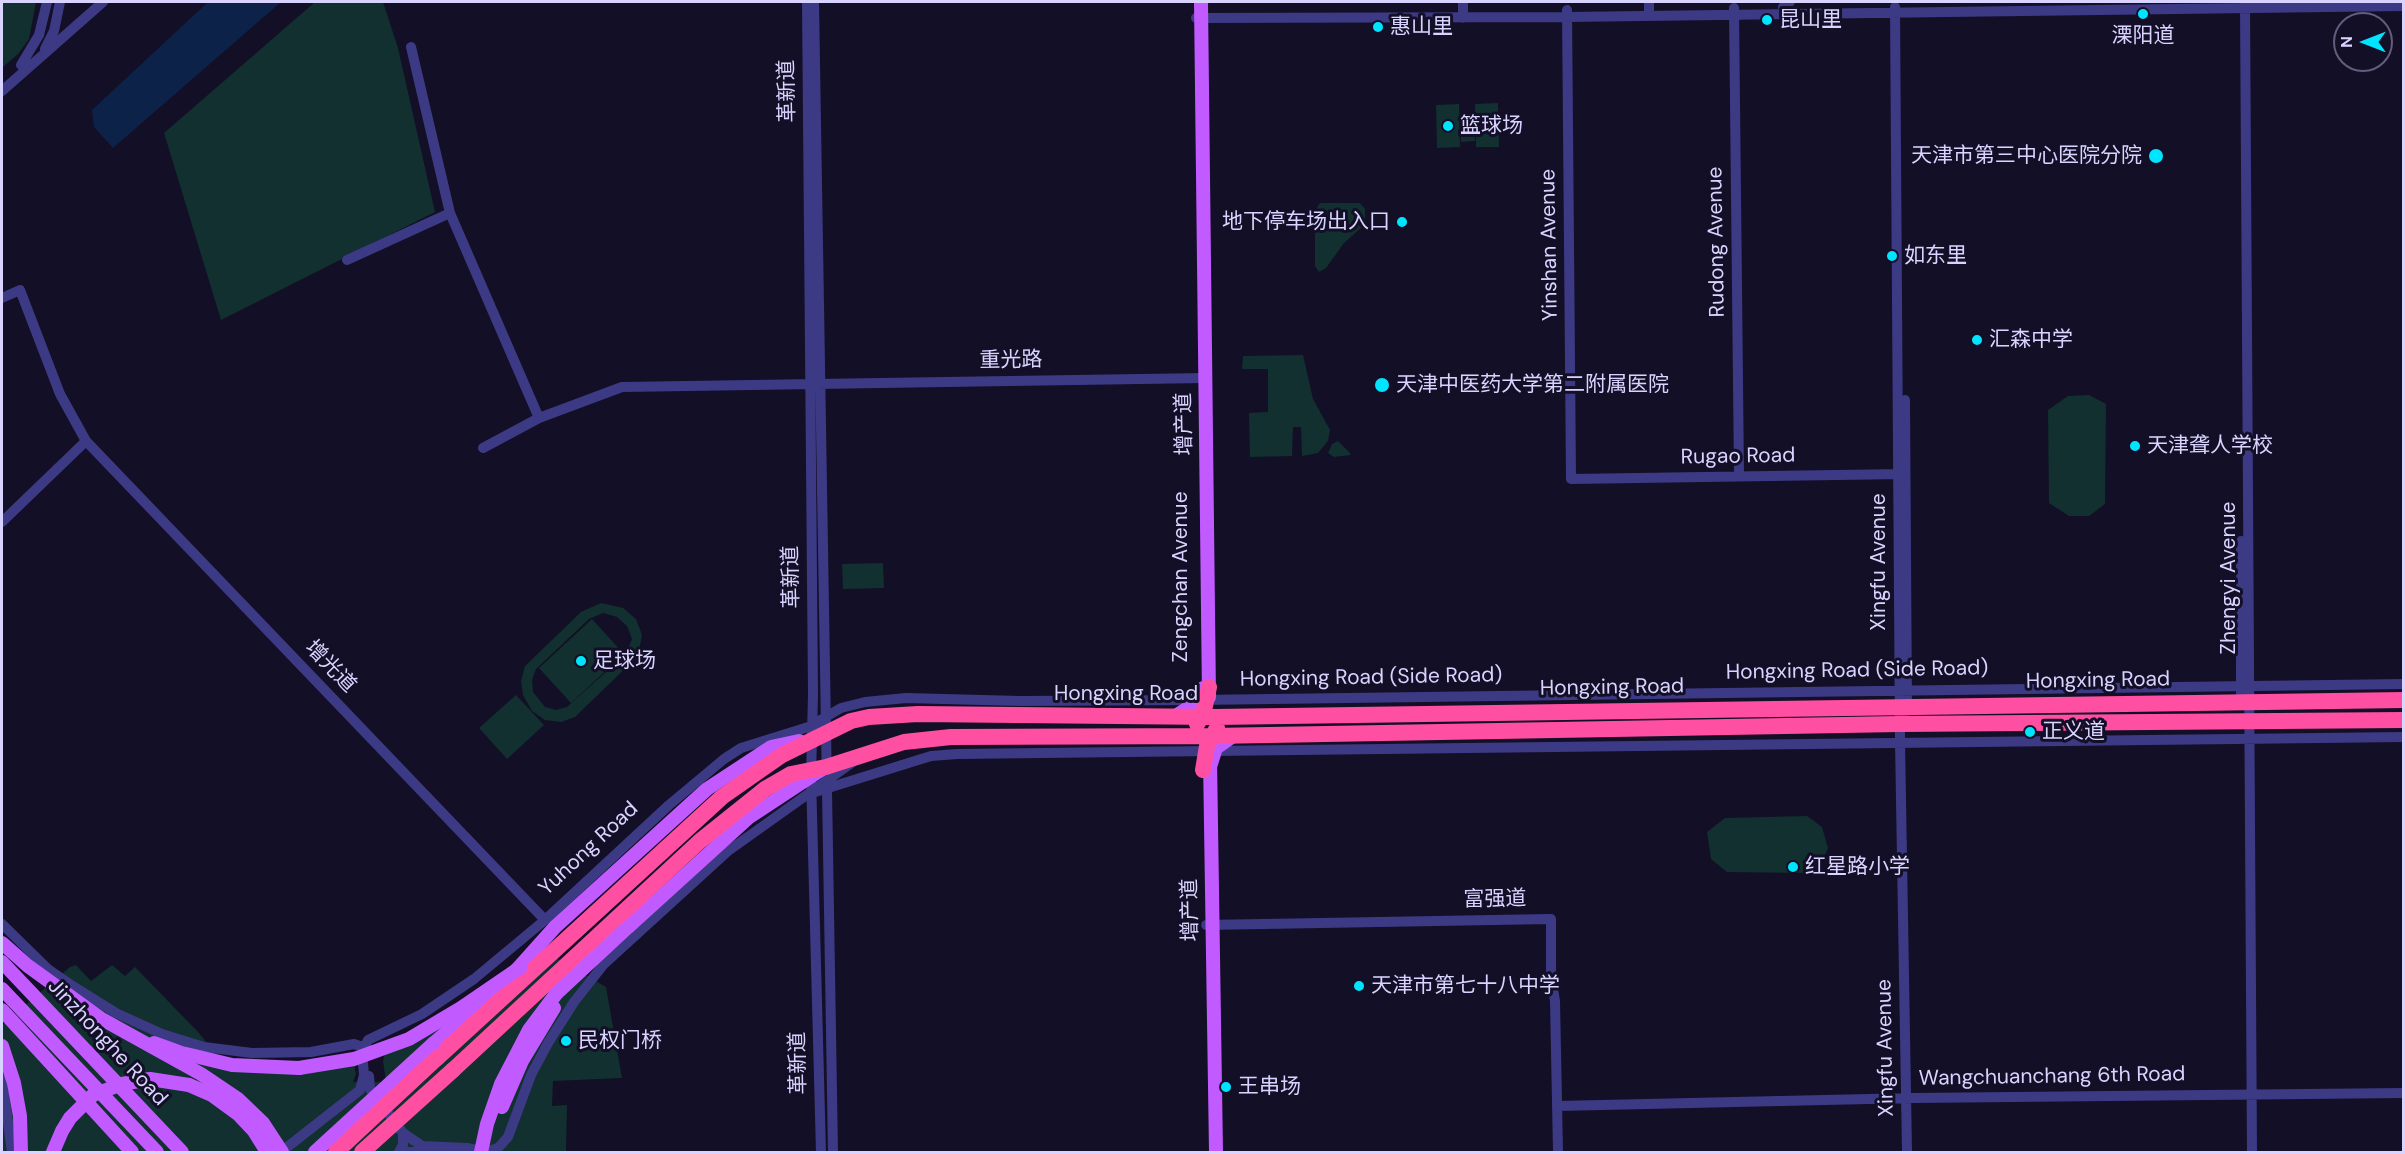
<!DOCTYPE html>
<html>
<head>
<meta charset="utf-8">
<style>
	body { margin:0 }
	#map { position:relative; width:2405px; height:1154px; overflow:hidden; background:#130f26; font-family:"DM Sans",sans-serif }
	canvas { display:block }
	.frame { position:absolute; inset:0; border:3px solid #d9d4ff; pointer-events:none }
	.north { position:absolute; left:2333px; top:12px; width:60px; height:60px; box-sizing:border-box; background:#130f26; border:2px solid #625e7d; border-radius:50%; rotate:270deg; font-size:16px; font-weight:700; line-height:24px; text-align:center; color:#d9d4ff }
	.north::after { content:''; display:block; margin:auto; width:21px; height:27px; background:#00e5ff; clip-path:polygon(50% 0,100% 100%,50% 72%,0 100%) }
</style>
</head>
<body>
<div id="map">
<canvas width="2405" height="1154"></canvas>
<div class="frame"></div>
<div class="north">N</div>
</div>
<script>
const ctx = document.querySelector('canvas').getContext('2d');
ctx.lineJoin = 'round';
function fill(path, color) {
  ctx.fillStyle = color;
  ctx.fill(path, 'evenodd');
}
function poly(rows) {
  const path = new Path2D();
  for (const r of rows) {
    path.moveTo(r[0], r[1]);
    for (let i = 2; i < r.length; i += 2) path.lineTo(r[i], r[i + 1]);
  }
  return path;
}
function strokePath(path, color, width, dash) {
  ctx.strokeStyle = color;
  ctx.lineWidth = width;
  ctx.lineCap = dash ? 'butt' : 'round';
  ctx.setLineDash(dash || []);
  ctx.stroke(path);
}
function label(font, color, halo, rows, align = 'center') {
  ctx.font = font + ' "DM Sans","Noto Sans SC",sans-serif';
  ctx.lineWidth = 6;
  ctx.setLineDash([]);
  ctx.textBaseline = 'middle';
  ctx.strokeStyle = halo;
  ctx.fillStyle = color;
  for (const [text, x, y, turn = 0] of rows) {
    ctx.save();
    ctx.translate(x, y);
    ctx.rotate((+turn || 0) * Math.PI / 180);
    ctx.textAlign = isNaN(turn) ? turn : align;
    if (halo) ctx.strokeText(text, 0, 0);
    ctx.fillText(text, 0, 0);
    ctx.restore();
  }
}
const green = poly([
	[2,2,36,2,29,39,18,54,2,68],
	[315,2,383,2,398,48,435,212,221,320,164,133],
	[1498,103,1499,147,1476,147,1475,104],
	[1459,104,1460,147,1437,148,1436,105],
	[1461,113,1474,113,1475,141,1461,142],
	[1320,203,1360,203,1365,209,1365,220,1363,226,1344,243,1326,268,1319,272,1315,266,1315,211],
	[1303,355,1313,399,1330,430,1328,441,1318,453,1302,456,1301,427,1293,427,1292,456,1250,457,1249,413,1268,412,1268,369,1242,369,1243,356],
	[2089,395,2106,404,2105,504,2089,516,2069,516,2049,503,2048,410,2068,396],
	[1338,441,1350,453,1350,455,1334,457,1328,453,1332,444],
	[883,563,884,588,843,589,842,564],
	[601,603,623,608,636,619,642,635,638,656,575,717,561,722,545,720,532,711,523,695,521,681,525,666,581,612],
	[603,613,617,617,627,626,632,639,626,654,567,707,556,710,545,707,533,692,532,680,536,669,589,619],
	[592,619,624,654,571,703,539,668],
	[516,695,544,725,507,759,479,728],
	[1807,816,1822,827,1828,848,1820,866,1806,873,1727,872,1711,859,1707,832,1725,818],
	[534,945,606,987,622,1078,553,1081,552,1106,567,1105,566,1152,2,1152,2,1025,70,967,76,965,91,981,112,965,125,976,135,967,198,1032,217,1055,247,1061,354,1064,356,1074,353,1082,386,1082,383,1061,387,1046,424,1028,494,979]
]);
const water = poly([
	[208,2,281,2,113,148,94,127,92,110]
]);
const minor = poly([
	[807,2,813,694,811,777,821,1152],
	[814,2,833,1152],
	[1463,2,1463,18],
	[1649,2,1649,15],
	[2245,4,2252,1152],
	[1783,7,1790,2],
	[1895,7,1900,741,1907,1152],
	[1734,8,1739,476],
	[1567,10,1571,479,1903,474],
	[1196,18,1567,17,2404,6],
	[411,47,450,213,539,418,622,387,1205,378],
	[45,49,54,31,60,2],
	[21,65,39,35,47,2],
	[2,91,103,2],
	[347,260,450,213],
	[2,298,20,290,60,394,86,441,545,920],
	[1905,400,1907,711],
	[483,448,539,418],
	[2,522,86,441],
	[2241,541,2241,694],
	[812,725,841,708,865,702,906,698,1020,701,1197,700,2404,684],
	[812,793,931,756,957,754,2404,737],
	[2,924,49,970,71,985,116,1013,162,1034,204,1047,252,1053,311,1052,354,1044,363,1047,367,1052],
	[1206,925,1551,919,1551,977,1555,1001,1558,1152],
	[369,1076,370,1089,403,1133,403,1145,399,1152],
	[2,1079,12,1152],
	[1557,1106,1914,1098,2404,1093],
	[403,1133,422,1146,467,1148,486,1152],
	[281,1152,360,1090,364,1075,362,1052,368,1040,422,1014,474,979,545,920,669,805,724,759,741,748,818,724],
	[407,1152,428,1152],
	[486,1152,498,1148,508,1137,531,1075,548,1043,574,1002,604,964,728,851,853,762]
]);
const major = poly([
	[1201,2,1209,697],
	[1174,717,1193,705,1203,688],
	[1210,759,1216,1152],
	[1210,767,1216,748,1233,736],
	[628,927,748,818,824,768],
	[2,962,182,1152],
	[513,974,555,927,707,789,771,747,799,741],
	[2,989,157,1152],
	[2,1010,132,1152],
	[154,1043,182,1053,232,1065,299,1068],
	[434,1043,494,991],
	[2,1046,14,1083,20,1116,21,1152],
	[189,1085,212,1095,238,1114,254,1131,267,1152]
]);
const highway = poly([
	[1197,724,1203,715,1209,687],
	[1203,770,1207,746,1217,728],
	[437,1058,722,797,782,755,851,721,869,717,918,714,1215,717,2404,700],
	[453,1070,700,841,765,789,791,774,826,767,904,742,951,737,1211,736,1900,724,2404,720]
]);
const majorBridge = poly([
	[2,943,28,966,100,1018,201,1074,238,1099,263,1123,282,1152],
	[299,1068,354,1059,409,1039,461,1008,521,967],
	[502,1107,522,1061,554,1008],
	[53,1152,62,1131,70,1118,93,1095,122,1084,150,1079,189,1085],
	[315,1152,434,1043],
	[481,1152,487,1124,501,1084,529,1030,556,994,628,927]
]);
const highwayBridge = poly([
	[336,1152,437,1058],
	[362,1152,453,1070]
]);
const markers = [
	[2143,14,6,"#00e5ff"],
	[1767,20,6,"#00e5ff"],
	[1378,27,6,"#00e5ff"],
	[1448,126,6,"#00e5ff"],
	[2156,156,8,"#00e5ff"],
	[1402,222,6,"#00e5ff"],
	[1892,256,6,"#00e5ff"],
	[1977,340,6,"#00e5ff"],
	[1382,385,8,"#00e5ff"],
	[2135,446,6,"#00e5ff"],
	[581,661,6,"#00e5ff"],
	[2030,732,6,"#00e5ff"],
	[1793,867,6,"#00e5ff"],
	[1359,986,6,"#00e5ff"],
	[566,1041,6,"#00e5ff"],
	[1226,1087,6,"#00e5ff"]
];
const poiNames = [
	["昆山里",1779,20],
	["惠山里",1390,27],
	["溧阳道",2143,36,"center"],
	["篮球场",1460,126],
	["天津市第三中心医院分院",2142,156,"right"],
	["地下停车场出入口",1390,222,"right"],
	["如东里",1904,256],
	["汇森中学",1989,340],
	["天津中医药大学第二附属医院",1396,385],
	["天津聋人学校",2147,446],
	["足球场",593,661],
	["正义道",2042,732],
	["红星路小学",1805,867],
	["天津市第七十八中学",1371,986],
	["民权门桥",578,1041],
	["王串场",1238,1087]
];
const streetNames = [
	["革新道",788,91,-91],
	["Rudong Avenue",1717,242,-91],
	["Yinshan Avenue",1550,245,-91],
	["重光路",1011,361,-1],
	["增产道",1185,424,-91],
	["Rugao Road",1738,457,-1],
	["Xingfu Avenue",1879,562,-90],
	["革新道",792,577,-91],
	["Zengchan Avenue",1181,577,-90],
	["Zhengyi Avenue",2229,578,-90],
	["增光道",330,667,46],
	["Hongxing Road (Side Road)",1857,671,-1],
	["Hongxing Road (Side Road)",1371,678,-1],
	["Hongxing Road",2098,681,-1],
	["Hongxing Road",1612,688,-1],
	["Hongxing Road",1126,694],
	["Yuhong Road",589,849,-43],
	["富强道",1495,900,-1],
	["增产道",1191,910,-91],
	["Jinzhonghe Road",107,1043,47],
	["Xingfu Avenue",1886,1048,-91],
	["革新道",799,1063,-91],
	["Wangchuanchang 6th Road",2052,1077,-1]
];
fill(green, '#12302f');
fill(water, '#0c2248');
strokePath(minor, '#3d3a85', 10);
strokePath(major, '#c25bff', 14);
strokePath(highway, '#ff4fa3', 16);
strokePath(majorBridge, '#c25bff', 14);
strokePath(highwayBridge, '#ff4fa3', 16);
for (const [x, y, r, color] of markers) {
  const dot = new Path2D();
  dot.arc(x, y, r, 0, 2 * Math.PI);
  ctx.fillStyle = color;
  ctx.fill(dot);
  strokePath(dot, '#130f26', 2);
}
label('21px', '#d9d4ff', '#130f26', poiNames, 'left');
label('21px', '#d9d4ff', '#130f26', streetNames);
</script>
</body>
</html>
